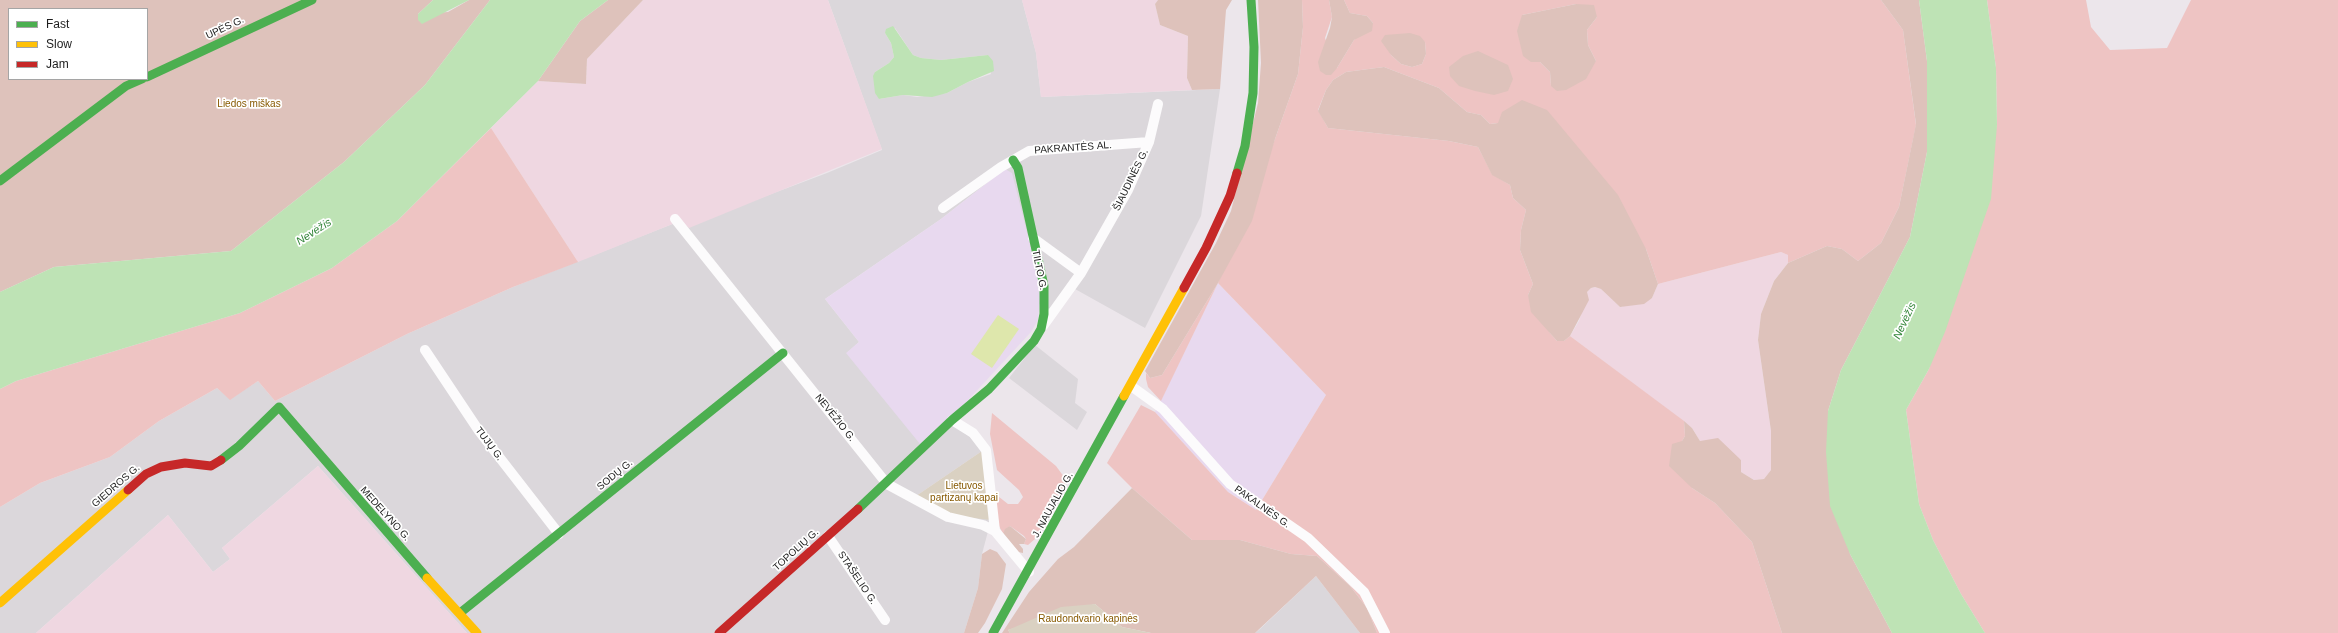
<!DOCTYPE html>
<html>
<head>
<meta charset="utf-8">
<style>
	body { margin:0 }
	#map { position:relative; width:2338px; height:633px; overflow:hidden; background:#ece6eb; font-family:Helvetica,sans-serif }
	canvas { display:block }
	.legend { position:absolute; left:8px; top:8px; width:140px; height:72px; box-sizing:border-box; background:#fff; border:1px solid #a5a5a5; margin:0; padding:5px 7px; list-style:none; font-size:12px; color:#1d1d1d }
	.legend li { display:flex; align-items:center; gap:8px; height:20px }
	.legend b { width:20px; border:1px solid #a5a5a5 }
</style>
</head>
<body>
<div id="map">
<canvas width="2338" height="633"></canvas>
<ul class="legend">
<li><b style="height:5px;background:#4caf50"></b>Fast</li>
<li><b style="height:5px;background:#ffc107"></b>Slow</li>
<li><b style="height:5px;background:#c62828"></b>Jam</li>
</ul>
</div>
<script>
const ctx = document.querySelector('canvas').getContext('2d');
ctx.lineJoin = 'round';
function fill(path, color) {
  ctx.fillStyle = color;
  ctx.fill(path, 'evenodd');
}
function poly(rows) {
  const path = new Path2D();
  for (const r of rows) {
    path.moveTo(r[0], r[1]);
    for (let i = 2; i < r.length; i += 2) path.lineTo(r[i], r[i + 1]);
  }
  return path;
}
function strokePath(path, color, width, dash) {
  ctx.strokeStyle = color;
  ctx.lineWidth = width;
  ctx.lineCap = dash ? 'butt' : 'round';
  ctx.setLineDash(dash || []);
  ctx.stroke(path);
}
function label(font, color, halo, rows, align = 'center') {
  ctx.font = font + ' Helvetica,sans-serif';
  ctx.lineWidth = 3.5;
  ctx.setLineDash([]);
  ctx.textBaseline = 'middle';
  ctx.strokeStyle = halo;
  ctx.fillStyle = color;
  for (const [text, x, y, turn = 0] of rows) {
    ctx.save();
    ctx.translate(x, y);
    ctx.rotate((+turn || 0) * Math.PI / 180);
    ctx.textAlign = isNaN(turn) ? turn : align;
    if (halo) ctx.strokeText(text, 0, 0);
    ctx.fillText(text, 0, 0);
    ctx.restore();
  }
}
const residential = poly([
	[828,0,1022,0,1036,53,1041,97,1220,89,1201,216,1145,328,1075,289,1056,312,1039,304,1005,169,941,219,825,299,859,342,847,353,944,422,958,428,974,440,982,451,916,496,991,520,982,554,978,588,964,633,467,633,318,466,222,548,230,559,213,572,168,515,36,633,0,633,0,507,40,483,110,457,159,421,217,388,230,399,258,381,275,401,407,334,513,287,680,221,742,205,827,173,882,150],
	[895,28,913,55,921,58,941,60,988,55,991,74,968,82,947,93,917,97,903,95,879,99,875,72,889,63,894,57,891,43,885,33],
	[1035,345,1078,379,1075,403,1087,412,1077,430,1009,378],
	[1316,576,1360,633,1255,633,1260,629]
]);
const commercial = poly([
	[1005,169,1012,173,1041,288,1038,320,1031,332,957,412,920,444,846,353,859,342,825,299,941,219],
	[1218,283,1326,395,1256,510,1228,492,1155,412]
]);
const farmland = poly([
	[643,0,828,0,882,149,689,228,680,221,578,262,491,128,538,81,586,84,587,59],
	[1022,0,1158,0,1155,4,1160,25,1188,36,1187,78,1192,90,1041,97,1036,53],
	[1781,252,1788,255,1788,263,1774,281,1761,314,1758,340,1771,431,1771,470,1764,479,1754,480,1741,472,1741,460,1700,441,1692,428,1570,336,1579,321,1587,292,1591,288,1595,287,1601,289,1620,307,1652,298,1658,284],
	[318,466,467,633,36,633,168,515,213,572,230,559,222,548]
]);
const grass = poly([
	[1302,0,1329,0,1332,17,1325,38,1337,68,1354,40,1373,23,1367,16,1350,13,1344,0,1881,0,1903,30,1916,125,1899,207,1881,243,1858,261,1842,249,1827,246,1788,263,1788,255,1781,252,1658,284,1646,249,1498,123,1490,124,1481,115,1467,112,1439,88,1384,67,1346,72,1333,80,1326,90,1318,110,1328,128,1449,141,1478,147,1492,174,1510,185,1513,198,1526,210,1521,230,1520,250,1533,284,1528,295,1550,333,1557,341,1564,341,1570,336,1684,421,1685,436,1682,441,1692,488,1715,503,1752,542,1782,633,1377,633,1367,608,1350,586,1317,556,1291,554,1240,540,1192,540,1132,488,1107,463,1141,405,1155,412,1228,492,1256,510,1326,395,1218,283,1161,401,1148,387,1146,379,1146,373,1150,378,1162,375,1218,283,1275,139,1298,74,1303,27],
	[1576,4,1597,17,1587,30,1588,45,1596,61,1551,86,1550,72,1540,62,1522,15],
	[1385,35,1396,35,1425,42,1426,54,1422,64,1412,67,1401,64,1391,55],
	[1987,0,2086,0,2091,27,2110,50,2167,48,2191,0,2338,0,2338,633,1985,633,1961,594,1933,540,1919,504,1906,410,1929,369,1997,125,1996,68],
	[491,128,578,262,513,287,407,334,275,401,258,381,230,400,217,388,159,421,110,457,40,483,0,507,0,389,16,381,240,313,332,268,397,221],
	[992,413,1056,466,1067,481,1035,539,1028,545,1024,544,1026,539,1024,536,1010,526,1003,534,999,526,994,493,1008,504,1018,504,1023,497,1019,490,997,470,990,434]
]);
const forest = poly([
	[0,0,433,0,418,14,448,12,469,0,490,0,425,85,344,162,231,251,54,267,0,292],
	[9,9,147,9,147,79,9,79],
	[608,0,643,0,587,59,586,84,538,81,580,21],
	[1158,0,1232,0,1226,10,1220,89,1192,90,1187,78,1188,36,1160,25,1155,4],
	[1258,0,1302,0,1303,27,1298,74,1275,139,1252,221,1218,283,1162,375,1150,378,1145,371,1216,243,1231,211,1258,103,1261,63],
	[1329,0,1344,0,1350,13,1367,16,1373,23,1372,31,1354,40,1337,68,1331,75,1326,75,1320,71,1318,62,1330,28,1332,17],
	[1881,0,1919,0,1927,61,1927,152,1910,237,1841,370,1828,411,1850,554,1892,633,1782,633,1752,542,1715,503,1692,488,1669,466,1672,444,1682,441,1685,436,1684,421,1692,428,1700,441,1718,438,1741,460,1741,472,1754,480,1764,479,1771,470,1771,431,1758,340,1761,314,1774,281,1788,263,1827,246,1842,249,1858,261,1881,243,1899,207,1916,124,1903,30],
	[1576,4,1594,5,1597,17,1587,30,1588,45,1596,61,1586,79,1566,90,1557,91,1551,86,1550,72,1540,62,1531,62,1523,56,1517,31,1522,15],
	[1410,33,1420,36,1425,42,1426,54,1422,64,1412,67,1401,64,1391,55,1381,41,1385,35],
	[1478,51,1508,65,1513,79,1508,91,1494,95,1475,91,1459,86,1450,76,1449,67,1463,56],
	[1384,67,1439,88,1467,112,1481,115,1490,124,1498,123,1502,112,1522,100,1547,110,1618,195,1646,249,1658,284,1652,298,1644,304,1620,307,1601,289,1595,287,1591,288,1587,292,1589,300,1570,336,1564,341,1557,341,1531,312,1528,295,1533,284,1520,250,1521,230,1526,210,1513,198,1510,185,1492,175,1478,147,1449,141,1328,128,1318,111,1326,90,1333,80,1346,72],
	[1132,488,1192,540,1240,540,1291,554,1317,556,1350,586,1367,608,1377,633,1360,633,1316,576,1255,633,1151,633,1122,627,1095,604,1008,630,1010,633,1002,633,1029,592,1058,559,1074,547],
	[1010,526,1026,539,1024,544,1019,544,1023,549,1023,553,1018,552,1003,534,1005,529],
	[990,549,997,552,1006,564,1002,589,985,623,978,633,964,633,978,588,982,554]
]);
const cemetery = poly([
	[982,451,991,520,956,516,916,496],
	[1095,604,1122,627,1151,633,1010,633,1008,630,1061,607]
]);
const pitch = poly([
	[998,315,1019,329,992,368,971,354]
]);
const water = poly([
	[433,0,469,0,422,24,418,20,418,14],
	[490,0,608,0,580,21,538,81,397,221,332,268,240,313,16,381,0,389,0,292,54,267,231,251,344,162,425,85],
	[1919,0,1987,0,1996,68,1997,125,1991,199,1945,332,1929,369,1906,410,1919,504,1933,540,1961,594,1985,633,1892,633,1850,554,1830,506,1826,452,1828,411,1841,370,1910,237,1927,152,1927,61],
	[893,26,913,55,921,58,941,60,988,55,993,61,994,71,968,82,947,93,932,97,903,95,879,99,875,93,873,76,875,72,889,63,894,57,891,43,885,33,886,29]
]);
const street = poly([
	[943,208,1001,167,1029,151,1149,142],
	[675,219,887,484,948,517,983,525,995,531,1029,572],
	[1033,238,1081,273],
	[1043,326,1081,273,1128,190,1149,142,1158,104],
	[425,350,479,431,559,534],
	[1131,386,1163,409,1230,484,1308,538,1364,592,1385,633],
	[952,420,973,433,986,450,995,531],
	[828,536,885,620]
]);
const fast = poly([
	[147,77,312,0],
	[1237,173,1245,146,1253,93,1254,47,1251,0],
	[0,181,126,86,142,79],
	[221,460,239,446,279,407,427,578],
	[858,509,952,420,989,389,1034,341,1041,329,1044,314,1044,286,1018,168,1013,160],
	[460,613,783,353],
	[993,633,1124,396]
]);
const slow = poly([
	[1124,396,1184,288],
	[427,578,477,633],
	[0,603,128,490]
]);
const jam = poly([
	[1184,288,1206,248,1230,196,1237,173],
	[128,490,146,474,161,467,185,463,211,466,221,460],
	[719,633,858,509]
]);
const streetNames = [
	["UPĖS G.",225,28,-25],
	["PAKRANTĖS AL.",1073,148,-4],
	["ŠIAUDINĖS G.",1131,180,-64],
	["TILTO G.",1039,270,79],
	["NEVĖŽIO G.",835,418,51],
	["TUJŲ G.",489,444,53],
	["SODŲ G.",615,475,-39],
	["GIEDROS G.",116,486,-41],
	["J. NAUJALIO G.",1053,505,-61],
	["PAKALNĖS G.",1262,507,35],
	["MEDELYNO G.",385,514,48],
	["TOPOLIŲ G.",796,550,-42],
	["STAŠELIO G.",857,578,56]
];
const parkNames = [
	["Liedos miškas",249,104],
	["Lietuvos",964,486],
	["partizanų kapai",964,498],
	["Raudondvario kapinės",1088,619]
];
const waterNames = [
	["Nevėžis",314,232,-33],
	["Nevėžis",1905,321,-65]
];
fill(residential, '#dbd7db');
fill(commercial, '#e8d9ef');
fill(farmland, '#efd7e1');
fill(grass, '#eec4c3');
fill(forest, '#dec2bb');
fill(cemetery, '#dad1c2');
fill(pitch, '#dee7ac');
fill(water, '#bee3b5');
strokePath(street, '#fcfbfc', 10);
strokePath(fast, '#4caf50', 9);
strokePath(slow, '#ffc107', 9);
strokePath(jam, '#c62828', 9);
label('10px', '#1d1d1d', '#fff', streetNames);
label('10px', '#875900', '#fff', parkNames);
label('italic 11px', '#328538', '#fff', waterNames);
</script>
</body>
</html>
